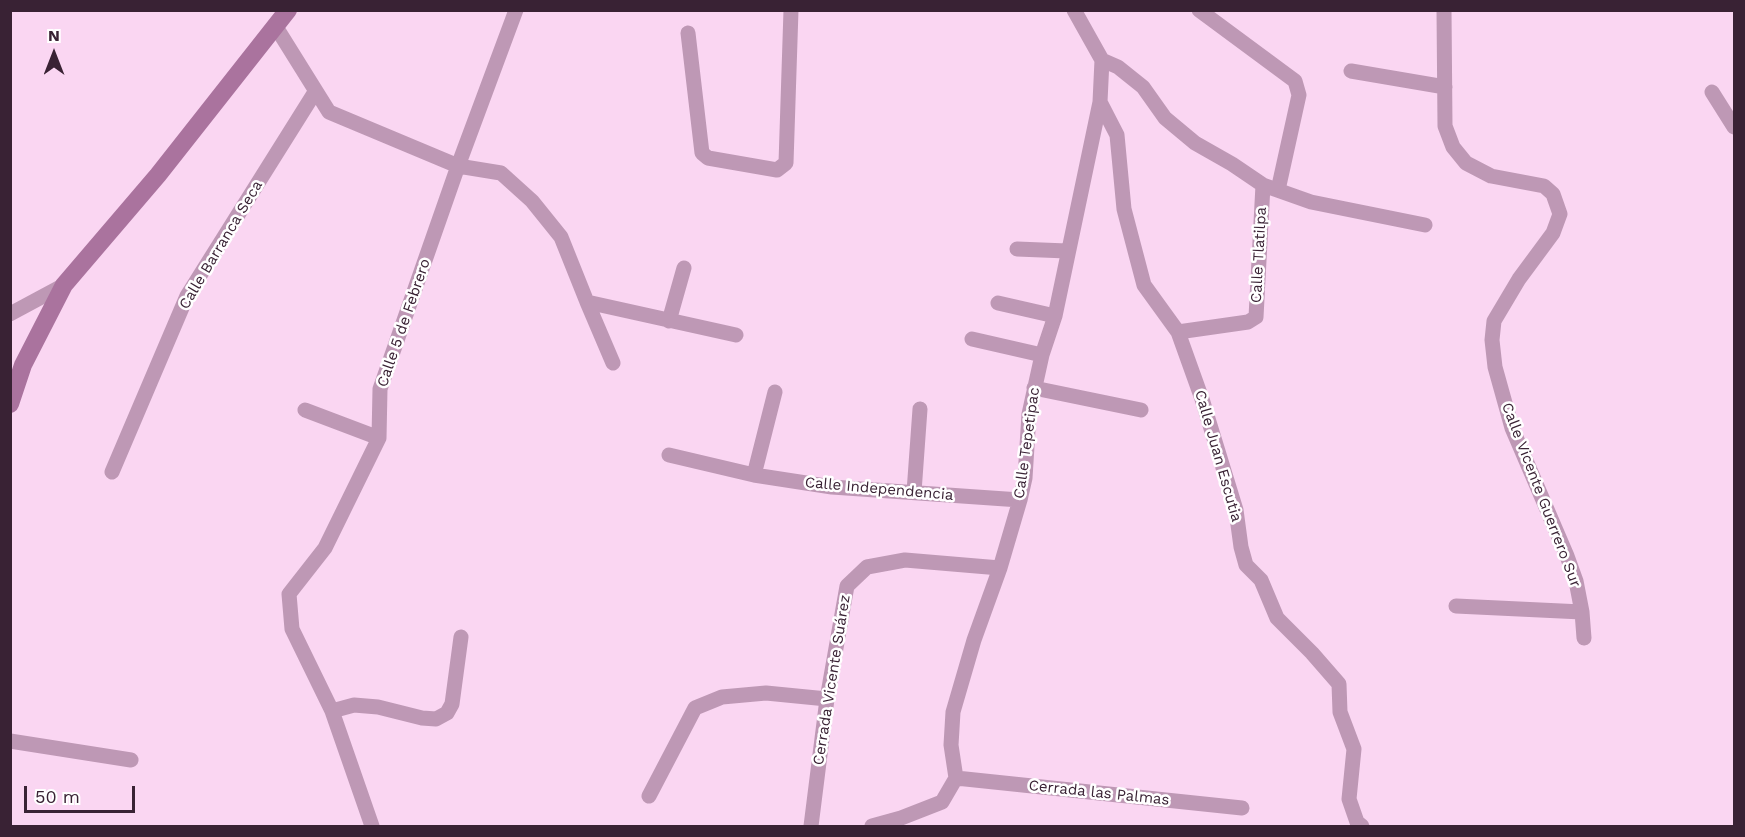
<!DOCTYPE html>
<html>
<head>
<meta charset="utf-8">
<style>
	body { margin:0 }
	#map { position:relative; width:1745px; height:837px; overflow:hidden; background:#fad6f2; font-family:"Work Sans",sans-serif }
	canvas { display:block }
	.frame { position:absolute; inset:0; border:12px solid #392234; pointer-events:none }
	.north { position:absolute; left:24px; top:24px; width:60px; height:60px; -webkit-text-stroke:4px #fff; paint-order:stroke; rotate:0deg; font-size:16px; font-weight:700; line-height:24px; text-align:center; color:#392234 }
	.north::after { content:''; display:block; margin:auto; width:21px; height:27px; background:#392234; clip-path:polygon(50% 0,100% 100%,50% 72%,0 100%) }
	.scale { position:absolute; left:24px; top:786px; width:111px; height:27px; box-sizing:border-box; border:3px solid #392234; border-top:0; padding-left:8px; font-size:18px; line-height:21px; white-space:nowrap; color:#392234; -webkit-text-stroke:4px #fff; paint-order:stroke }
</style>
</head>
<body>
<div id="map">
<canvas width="1745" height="837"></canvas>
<div class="frame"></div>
<div class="north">N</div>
<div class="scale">50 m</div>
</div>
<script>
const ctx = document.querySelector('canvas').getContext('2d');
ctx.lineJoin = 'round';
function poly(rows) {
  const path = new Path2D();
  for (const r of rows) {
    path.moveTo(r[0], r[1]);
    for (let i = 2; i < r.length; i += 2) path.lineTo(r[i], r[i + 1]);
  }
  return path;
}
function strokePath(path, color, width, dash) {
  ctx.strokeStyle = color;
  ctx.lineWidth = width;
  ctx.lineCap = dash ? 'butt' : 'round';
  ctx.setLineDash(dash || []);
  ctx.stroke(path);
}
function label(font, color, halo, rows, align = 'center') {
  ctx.font = font + ' "Work Sans",sans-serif';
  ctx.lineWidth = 5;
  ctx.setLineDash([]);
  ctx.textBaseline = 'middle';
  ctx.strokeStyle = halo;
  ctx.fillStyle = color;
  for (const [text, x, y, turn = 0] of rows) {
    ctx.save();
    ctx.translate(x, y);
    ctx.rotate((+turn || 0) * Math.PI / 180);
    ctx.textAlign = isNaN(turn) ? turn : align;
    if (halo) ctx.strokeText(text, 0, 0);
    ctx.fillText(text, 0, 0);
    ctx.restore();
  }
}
const street = poly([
	[1199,10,1295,81,1299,95,1278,190],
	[1444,10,1445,126,1453,147,1466,163,1491,176,1544,186,1553,194,1560,214,1553,233,1519,279,1494,321,1492,340,1495,367,1512,428,1567,556,1576,581,1582,612,1584,638],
	[276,27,329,112,458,166,501,173,532,201,561,237,587,302,736,335],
	[688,33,702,153,708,158,777,170,786,163,791,10],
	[1102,60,1118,67,1143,87,1165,118,1195,143,1232,164,1263,185,1311,202,1425,225],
	[1351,71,1445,87],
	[1712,92,1734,127],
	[1100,102,1117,135,1124,209,1144,285,1178,332,1202,399,1236,510,1241,547,1246,565,1261,580,1277,618,1312,653,1339,684,1340,712,1354,749,1349,799,1357,822,1362,826],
	[1017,249,1067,251],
	[587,302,613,363],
	[998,303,1055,316],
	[10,314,64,285],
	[669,321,684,268],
	[1178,332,1248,322,1256,317,1263,185],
	[972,339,1042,355],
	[1034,388,1141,410],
	[305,410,379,438],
	[669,455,754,475,832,487,1020,500],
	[112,472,187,296,315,92],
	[754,475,775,392],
	[914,492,920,409],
	[1456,606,1582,612],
	[332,711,354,705,378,707,422,718,436,719,447,713,452,704,461,637],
	[10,741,131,760],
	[956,778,1242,808],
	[649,796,695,708,722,697,766,693,827,699],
	[372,826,332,711,292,629,289,594,325,548,379,438,380,389,458,166,516,10],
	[811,826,827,699,847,586,867,567,905,560,1000,568],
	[872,826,901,818,942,802,956,778,951,745,953,712,974,640,1000,568,1020,500,1025,478,1029,414,1042,355,1055,316,1100,102,1102,60,1074,10]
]);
const secondary = poly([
	[10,404,23,365,64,285,158,175,288,10]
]);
const streetNames = [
	["Calle Barranca Seca",221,245,-59],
	["Calle Tlatilpa",1259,255,-87],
	["Calle 5 de Febrero",404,323,-71],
	["Calle Tepetipac",1027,443,-82],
	["Calle Juan Escutia",1218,456,74],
	["Calle Independencia",879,489,5],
	["Calle Vicente Guerrero Sur",1541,495,69],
	["Cerrada Vicente Suárez",832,680,-81],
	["Cerrada las Palmas",1099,793,6]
];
strokePath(street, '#be98b5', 15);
strokePath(secondary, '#aa739e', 18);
label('15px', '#392234', '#fff', streetNames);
</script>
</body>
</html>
